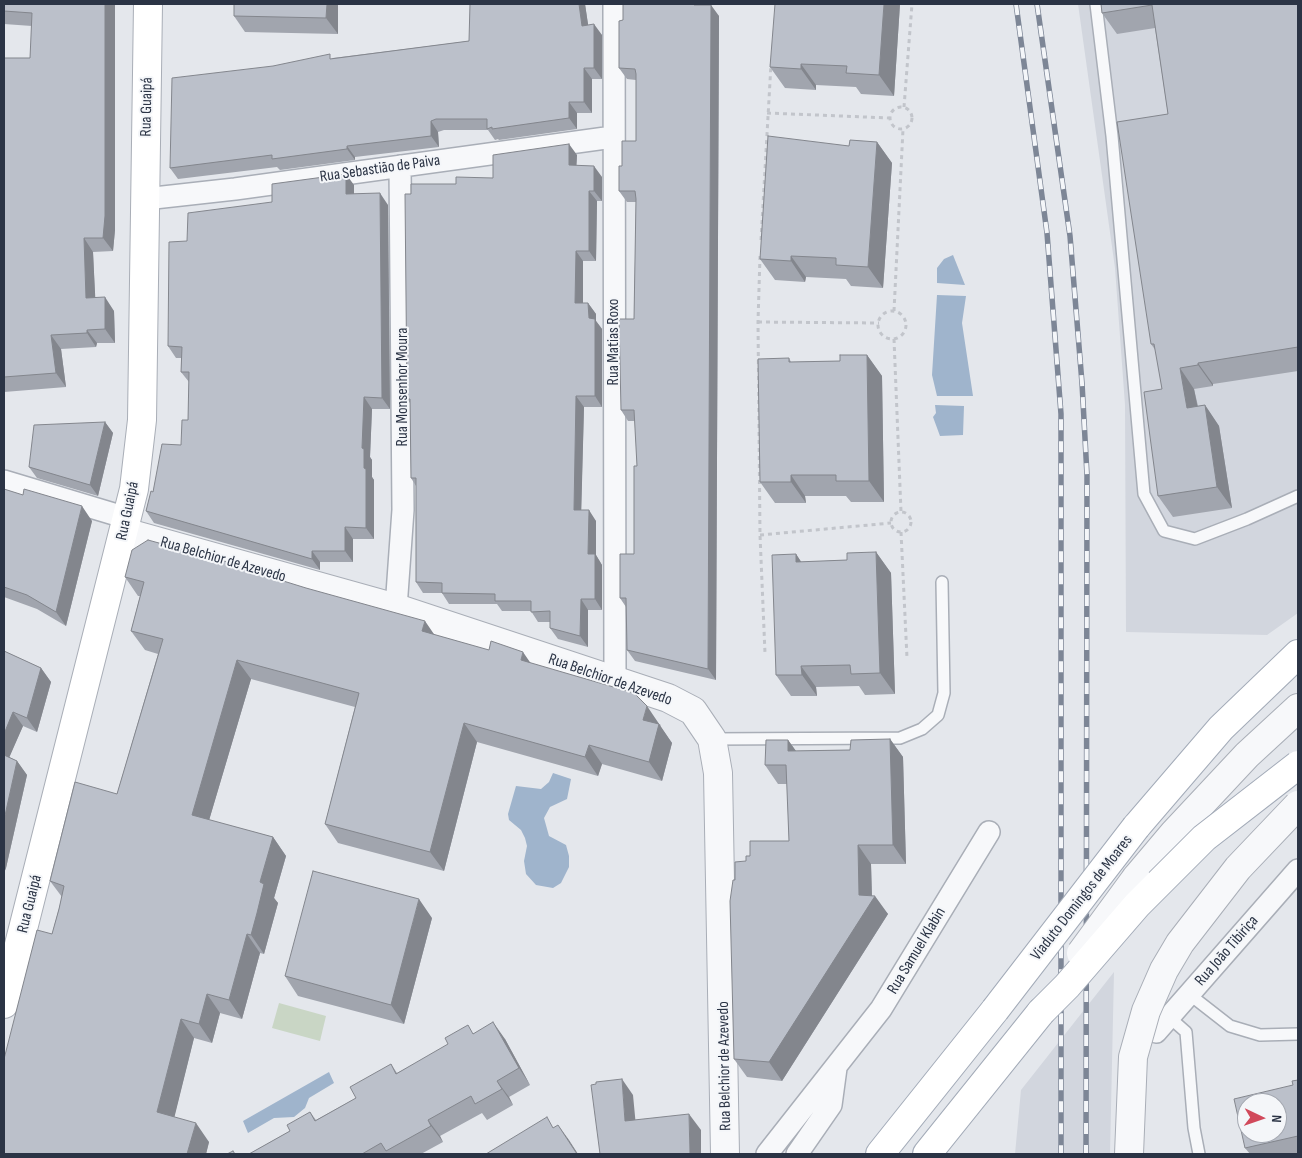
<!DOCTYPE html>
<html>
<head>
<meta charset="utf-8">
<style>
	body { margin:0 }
	#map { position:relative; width:1302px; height:1158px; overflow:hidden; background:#e4e7ec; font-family:"Sofia Sans Condensed",sans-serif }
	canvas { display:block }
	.frame { position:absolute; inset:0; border:5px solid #2b3445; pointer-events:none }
	.north { position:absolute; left:1237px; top:1093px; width:50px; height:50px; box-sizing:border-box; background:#f4f6f9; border:1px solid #a4a8b1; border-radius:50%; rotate:93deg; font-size:14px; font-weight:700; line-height:20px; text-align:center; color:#2b3445 }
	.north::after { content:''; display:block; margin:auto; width:18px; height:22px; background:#d1495b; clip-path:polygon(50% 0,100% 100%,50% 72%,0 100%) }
</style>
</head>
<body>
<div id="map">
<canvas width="1302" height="1158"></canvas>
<div class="frame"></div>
<div class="north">N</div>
</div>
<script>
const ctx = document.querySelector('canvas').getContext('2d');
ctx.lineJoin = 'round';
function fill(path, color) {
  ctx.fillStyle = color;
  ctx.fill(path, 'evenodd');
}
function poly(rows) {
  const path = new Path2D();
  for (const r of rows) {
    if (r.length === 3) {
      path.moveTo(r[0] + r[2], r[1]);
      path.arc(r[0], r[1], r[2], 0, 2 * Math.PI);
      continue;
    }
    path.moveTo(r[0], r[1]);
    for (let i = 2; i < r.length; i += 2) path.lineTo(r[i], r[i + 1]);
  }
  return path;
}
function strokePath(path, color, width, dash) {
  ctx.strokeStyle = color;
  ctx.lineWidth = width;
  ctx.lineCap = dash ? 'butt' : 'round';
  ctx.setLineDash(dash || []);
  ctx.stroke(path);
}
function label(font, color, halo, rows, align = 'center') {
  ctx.font = font + ' "Sofia Sans Condensed",sans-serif';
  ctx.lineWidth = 4;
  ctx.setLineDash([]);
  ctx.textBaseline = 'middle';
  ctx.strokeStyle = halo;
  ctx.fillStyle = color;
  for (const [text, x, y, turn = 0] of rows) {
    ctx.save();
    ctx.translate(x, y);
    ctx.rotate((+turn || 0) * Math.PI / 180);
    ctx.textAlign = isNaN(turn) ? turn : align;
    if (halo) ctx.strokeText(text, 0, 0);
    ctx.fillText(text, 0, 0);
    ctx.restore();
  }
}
const built = poly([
	[1078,4,1298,4,1298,613,1267,635,1126,632,1125,405,1115,268],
	[1114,972,1110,1154,1015,1154,1021,1090]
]);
const green = poly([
	[279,1003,326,1016,320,1041,272,1028]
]);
const water = poly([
	[953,255,965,285,937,283,937,268,944,259],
	[937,295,966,296,962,323,973,396,937,396,932,375],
	[935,405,964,406,963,435,940,436,933,417,936,413],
	[553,773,571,779,567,799,550,807,544,818,549,836,566,845,569,856,569,867,561,883,553,888,536,885,526,874,524,861,527,846,525,838,521,830,509,820,508,814,516,786,541,789,549,782],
	[329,1072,334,1083,309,1098,305,1108,294,1117,274,1118,248,1133,243,1121]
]);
const path = poly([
	[901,118,11],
	[904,107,912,4],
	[767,113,890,118],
	[761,240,771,64],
	[760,256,758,322,760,535,765,653],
	[894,311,903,129],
	[892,325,14],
	[758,322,879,323],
	[894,339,901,512],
	[901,522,10],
	[901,532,907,658],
	[760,535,891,523]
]);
const service = poly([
	[1096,4,1112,136,1144,494,1164,531,1195,539,1247,519,1298,496],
	[712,739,900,738,922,729,938,715,944,693,942,582],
	[1189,994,1230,1026,1260,1035,1298,1034],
	[1169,1017,1186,1032,1194,1128,1199,1154]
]);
const minor = poly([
	[614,4,615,681],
	[145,199,235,189,613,137],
	[4,481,127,518],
	[396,608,403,510,400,166],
	[1156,1032,1298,870],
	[767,1154,881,1009,989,832],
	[797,1154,831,1105,836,1068]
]);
const tertiary = poly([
	[124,532,396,608,668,698,693,711,712,739,718,773,725,1154],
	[1136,878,1174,833,1247,755,1298,708]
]);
const secondary = poly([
	[4,1004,134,489,142,420,148,4]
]);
const primary = poly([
	[1136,827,1221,728,1298,654],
	[880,1154,995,1010],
	[927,1154,1041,1012]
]);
const rail = poly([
	[1016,4,1047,233,1061,414,1061,1154],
	[1037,4,1070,236,1082,383,1087,475,1086,1154]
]);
const tertiaryBridge = poly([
	[1081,953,1136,878],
	[1129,1154,1133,1057,1146,1011,1164,970,1180,943,1238,868,1298,805]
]);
const primaryBridge = poly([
	[995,1010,1136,827],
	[1041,1012,1067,986,1137,905,1204,838,1298,765]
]);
const wall = poly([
	[4,4,115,4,115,230,113,251,93,252,95,297,114,311,115,343,97,343,96,347,61,349,66,387,4,392,4,58,30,58,32,26,4,24],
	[338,4,338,34,245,32,234,16],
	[585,4,588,25,602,35,602,79,592,79,592,113,577,113,577,129,499,140,498,139,495,140,488,130,444,130,438,132,439,147,355,157,355,160,280,170,277,167,178,179,170,168,333,58,469,41],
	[702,4,702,5,719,16,716,680,635,661,627,650,626,607,620,598,634,554,637,466,635,421,628,421,621,410,634,319,636,202,627,202,619,191,622,166,636,141,636,80,627,79,619,68,623,20],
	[900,4,894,96,861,94,856,87,816,85,816,90,785,88,770,67],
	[1101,4,1298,4,1298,371,1213,384,1213,386,1194,389,1198,406,1205,405,1219,426,1232,508,1173,517,1158,496,1162,389,1156,351,1151,344,1168,114,1155,28,1117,34,1102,13],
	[877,142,892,163,883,288,851,286,846,279,806,277,805,282,775,280,760,259,849,146],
	[577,155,576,166,602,177,602,201,597,201,596,261,583,261,583,303,588,303,596,314,596,321,602,329,602,407,584,407,581,510,596,521,596,555,602,565,602,610,588,610,588,647,558,639,550,628,550,622,538,622,531,611,502,611,497,604,449,604,442,593,423,593,416,582,416,486,411,478,410,403,407,399,411,194,456,184,493,178],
	[354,185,354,194,388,205,390,409,372,409,370,457,372,460,372,477,374,480,374,539,353,539,353,562,320,562,320,570,154,523,146,511,153,492,181,445,188,420,189,382,181,372,181,358,176,358,168,346,187,241,272,202],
	[867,355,882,376,884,502,851,502,846,496,805,496,806,503,775,503,760,482,789,358,791,362,840,361],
	[105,422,113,433,98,496,37,478,29,467],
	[4,489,92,521,66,626,37,609,4,597],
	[876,552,891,573,895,694,865,695,859,686,816,687,817,696,791,696,776,675,796,554,801,562,847,560],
	[267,576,435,635,531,663,661,725,660,726,672,743,662,781,602,764,598,776,477,742,444,871,338,843,325,824,355,707,251,679,209,820,273,837,286,856,274,898,278,903,270,932,264,954,260,953,242,1019,220,1013,212,1043,194,1038,174,1117,209,1142,206,1154,4,1154,52,934,62,897,50,881,117,794,158,654,145,650,131,631,140,596,138,596,125,577],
	[4,651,41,668,51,682,37,732,23,726,9,757,17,761,27,775,6,868,4,873],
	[890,739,903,757,906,864,871,864,872,896,888,914,782,1081,747,1077,734,1059,735,880,750,856,789,841,787,784,778,784,765,765,788,740,796,751,850,750],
	[432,918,404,1024,298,996,285,976],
	[474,1033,505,1039,530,1085,509,1097,513,1105,487,1120,482,1113,440,1136,443,1142,421,1154,249,1154,290,1131,310,1112,316,1120,356,1098,391,1064,397,1073],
	[1298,1080,1298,1154,1250,1154,1245,1148]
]);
const shadedWall = poly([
	[105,4,115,4,115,230,113,251,103,238],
	[327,4,338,4,338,34,326,18],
	[579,4,585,4,590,37,582,26],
	[884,4,900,4,894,96,879,75],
	[711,5,719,16,716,680,708,669],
	[594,24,602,35,602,79,594,68],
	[801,64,816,85,816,90,801,69],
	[584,68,592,79,592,113,584,102],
	[569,102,577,113,577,129,569,118],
	[431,121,438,132,439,147,431,136],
	[877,142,892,163,883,288,868,267],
	[569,144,577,155,576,176,569,165],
	[347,146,355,157,355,160,347,149],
	[594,166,602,177,602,201,594,191],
	[346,174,354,185,354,205,346,194],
	[589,191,597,201,596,261,589,251],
	[380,193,388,205,390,409,382,398],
	[84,238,93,252,96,312,86,298],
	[576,251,583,261,583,313,575,303],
	[791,256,806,277,805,282,791,261],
	[105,297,114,311,115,343,105,329],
	[588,303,596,314,596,321,602,329,602,407,595,396,589,318],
	[87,330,97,343,96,347,87,333],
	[51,335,61,349,66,387,56,373],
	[867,355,882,376,884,502,869,481],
	[1198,363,1213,384,1213,386,1198,365],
	[1180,368,1194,389,1202,429,1187,408],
	[576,396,584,407,581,521,574,510],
	[364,397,372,409,370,457,372,460,372,477,374,480,374,539,366,528,364,468,362,448],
	[1205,405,1219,426,1232,508,1217,487],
	[105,422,113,433,98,496,90,485],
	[791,475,805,496,806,503,791,482],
	[82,506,92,521,66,626,56,612],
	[589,510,596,521,596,555,602,565,602,610,595,599,588,554],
	[345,527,353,539,353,562,345,551],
	[312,551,320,562,320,570,312,559],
	[876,552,891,573,895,694,880,673],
	[796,554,810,575,796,562],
	[581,599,588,610,588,647,580,636],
	[425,621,438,640,422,631],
	[523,652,536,671,521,660],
	[237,660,251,679,205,834,192,815],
	[801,666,816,687,817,696,802,675],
	[41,668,51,682,37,732,27,718],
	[647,706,672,743,662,781,649,762,643,720],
	[13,712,23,726,6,765,4,763,4,734],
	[464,723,477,742,444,871,430,852],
	[890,739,903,757,906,864,893,845],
	[788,740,801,758,788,751],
	[589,745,602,764,598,776,585,757],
	[17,761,27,775,6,868,4,873,4,820],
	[273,837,286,856,274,898,278,903,264,954,251,935,260,882],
	[858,845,871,864,872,900,875,896,888,914,782,1081,769,1062,859,895],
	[419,899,432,918,404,1024,391,1005],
	[247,934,260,953,242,1019,229,1000],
	[207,994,220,1013,212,1043,199,1024],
	[181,1019,194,1038,171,1131,157,1112],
	[493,1022,505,1039,530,1085,519,1068],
	[622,1079,633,1095,637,1137,625,1121],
	[497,1081,509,1097,513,1105,502,1089],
	[689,1114,701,1130,701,1154,690,1154],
	[428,1120,440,1136,443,1142,431,1126],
	[196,1123,209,1142,206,1154,187,1154],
	[558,1125,569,1140,578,1154,577,1154]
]);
const building = poly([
	[4,4,105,4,105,216,103,238,84,238,86,298,105,297,105,329,87,330,87,333,51,335,56,373,4,377,4,58,30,58,32,13,4,11,4,4],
	[234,4,327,4,326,18,234,16,234,4],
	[470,4,579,4,582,26,594,24,594,68,584,68,584,102,569,102,569,118,492,129,492,127,487,129,487,119,436,119,431,121,431,136,347,146,347,149,272,159,272,155,170,168,172,78,273,66,330,54,330,59,469,41,470,4],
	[623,4,694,4,694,5,711,5,708,669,627,650,626,598,620,598,620,554,634,554,634,466,637,466,634,410,621,410,619,319,634,319,636,199,635,191,619,191,619,166,622,166,622,141,636,141,636,74,635,69,619,68,619,21,623,20,623,4],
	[775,4,884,4,879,75,846,73,847,66,801,64,801,69,770,67,775,4],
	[1101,4,1298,4,1298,347,1198,363,1198,365,1180,368,1187,408,1205,405,1217,487,1158,496,1144,392,1162,389,1154,344,1151,344,1117,122,1168,114,1152,5,1102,13,1101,4],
	[768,136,849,146,850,140,877,142,868,267,836,265,836,258,791,256,791,261,760,259,768,136],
	[569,144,569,165,594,166,594,191,589,191,589,251,576,251,575,303,588,303,589,318,595,319,595,396,576,396,574,510,589,510,588,554,595,554,595,599,581,599,580,636,550,628,550,611,531,612,531,601,495,601,495,594,442,593,442,583,416,582,416,478,411,478,410,399,407,399,405,194,411,194,411,184,456,184,456,177,493,178,493,155,569,144],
	[346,174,346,194,380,193,382,398,364,397,362,448,364,449,364,468,366,469,366,528,345,527,345,551,312,551,312,559,146,511,151,491,153,492,162,444,181,445,182,420,188,420,189,372,181,372,182,347,168,346,169,242,187,241,188,213,272,202,272,184,346,174],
	[840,355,867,355,869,481,836,481,836,475,791,475,791,482,760,482,758,359,789,358,789,362,840,361,840,355],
	[105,422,90,485,29,467,34,425,105,422],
	[4,489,23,495,24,489,82,506,56,612,27,595,4,587,4,489],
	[148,540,264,572,264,575,306,588,425,621,422,631,489,650,491,641,523,652,521,660,634,693,647,706,643,720,659,724,649,762,589,745,585,757,464,723,430,852,325,824,359,693,237,660,192,815,273,837,260,882,264,884,257,913,251,935,247,934,229,1000,207,994,199,1024,181,1019,157,1112,196,1123,187,1154,4,1154,4,1059,37,930,52,934,59,909,64,886,50,881,75,782,117,794,163,639,131,631,144,582,125,577,132,550,148,540],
	[876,552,880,673,851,674,850,665,801,666,802,675,776,675,772,555,796,554,796,562,847,560,847,553,876,552],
	[4,651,41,668,27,718,13,712,4,734,4,651],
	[890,739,893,845,858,845,859,895,875,896,769,1062,734,1059,730,901,733,880,735,880,735,862,746,861,746,856,750,856,750,841,789,841,786,765,765,765,766,740,788,740,788,751,850,750,851,740,890,739],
	[4,755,17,761,4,820,4,755],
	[313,871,419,899,391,1005,285,976,313,871],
	[493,1022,519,1068,497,1081,502,1089,475,1104,471,1096,428,1120,431,1126,386,1151,381,1143,362,1154,249,1154,290,1131,287,1125,310,1112,315,1121,356,1098,350,1087,391,1064,396,1074,448,1044,445,1038,468,1025,473,1034,493,1022],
	[622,1079,625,1121,689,1114,690,1154,600,1154,591,1085,596,1084,596,1082,622,1079],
	[1298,1080,1298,1136,1245,1148,1234,1099,1293,1085,1292,1081,1298,1080],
	[1247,1103,1277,1103,1277,1133,1247,1133,1247,1103],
	[547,1117,553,1128,558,1125,577,1154,486,1154,547,1117],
	[233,1151,235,1154,227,1154,233,1151]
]);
const streetNames = [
	["Rua Guaipá",147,107,-89],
	["Rua Sebastião de Paiva",380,169,-8],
	["Rua Matias Roxo",614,342,-90],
	["Rua Monsenhor Moura",403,387,-90],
	["Rua Guaipá",128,511,-78],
	["Rua Belchior de Azevedo",223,560,16],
	["Rua Belchior de Azevedo",610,680,19],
	["Viaduto Domingos de Moares",1082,898,-52],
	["Rua Guaipá",30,904,-76],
	["Rua Samuel Klabin",917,951,-59],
	["Rua João Tibiriça",1227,951,-49],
	["Rua Belchior de Azevedo",725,1066,-91]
];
fill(built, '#d2d6de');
fill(green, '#c9d6c5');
fill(water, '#9fb4cc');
strokePath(service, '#a9aeb7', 14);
strokePath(minor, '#a9aeb7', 24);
strokePath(tertiary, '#a9aeb7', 30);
strokePath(secondary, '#a9aeb7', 30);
strokePath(primary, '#a3abb8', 30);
strokePath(path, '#c2c5cb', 3, [4, 4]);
strokePath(service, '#f7f8fa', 11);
strokePath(minor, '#f7f8fa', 21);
strokePath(tertiary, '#f7f8fa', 28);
strokePath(secondary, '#fff', 28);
strokePath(primary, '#fff', 28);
strokePath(rail, '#7d8696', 5.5);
strokePath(rail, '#f4f6f9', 4, [11]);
strokePath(tertiaryBridge, '#a9aeb7', 30, []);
strokePath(primaryBridge, '#a3abb8', 30, []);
strokePath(tertiaryBridge, '#f7f8fa', 28);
strokePath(primaryBridge, '#fff', 28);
fill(wall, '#a1a5ae');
fill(shadedWall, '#83868d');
fill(building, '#bbc0ca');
strokePath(building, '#83868d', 1);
label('16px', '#2b3445', '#f4f6f9', streetNames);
</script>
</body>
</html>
